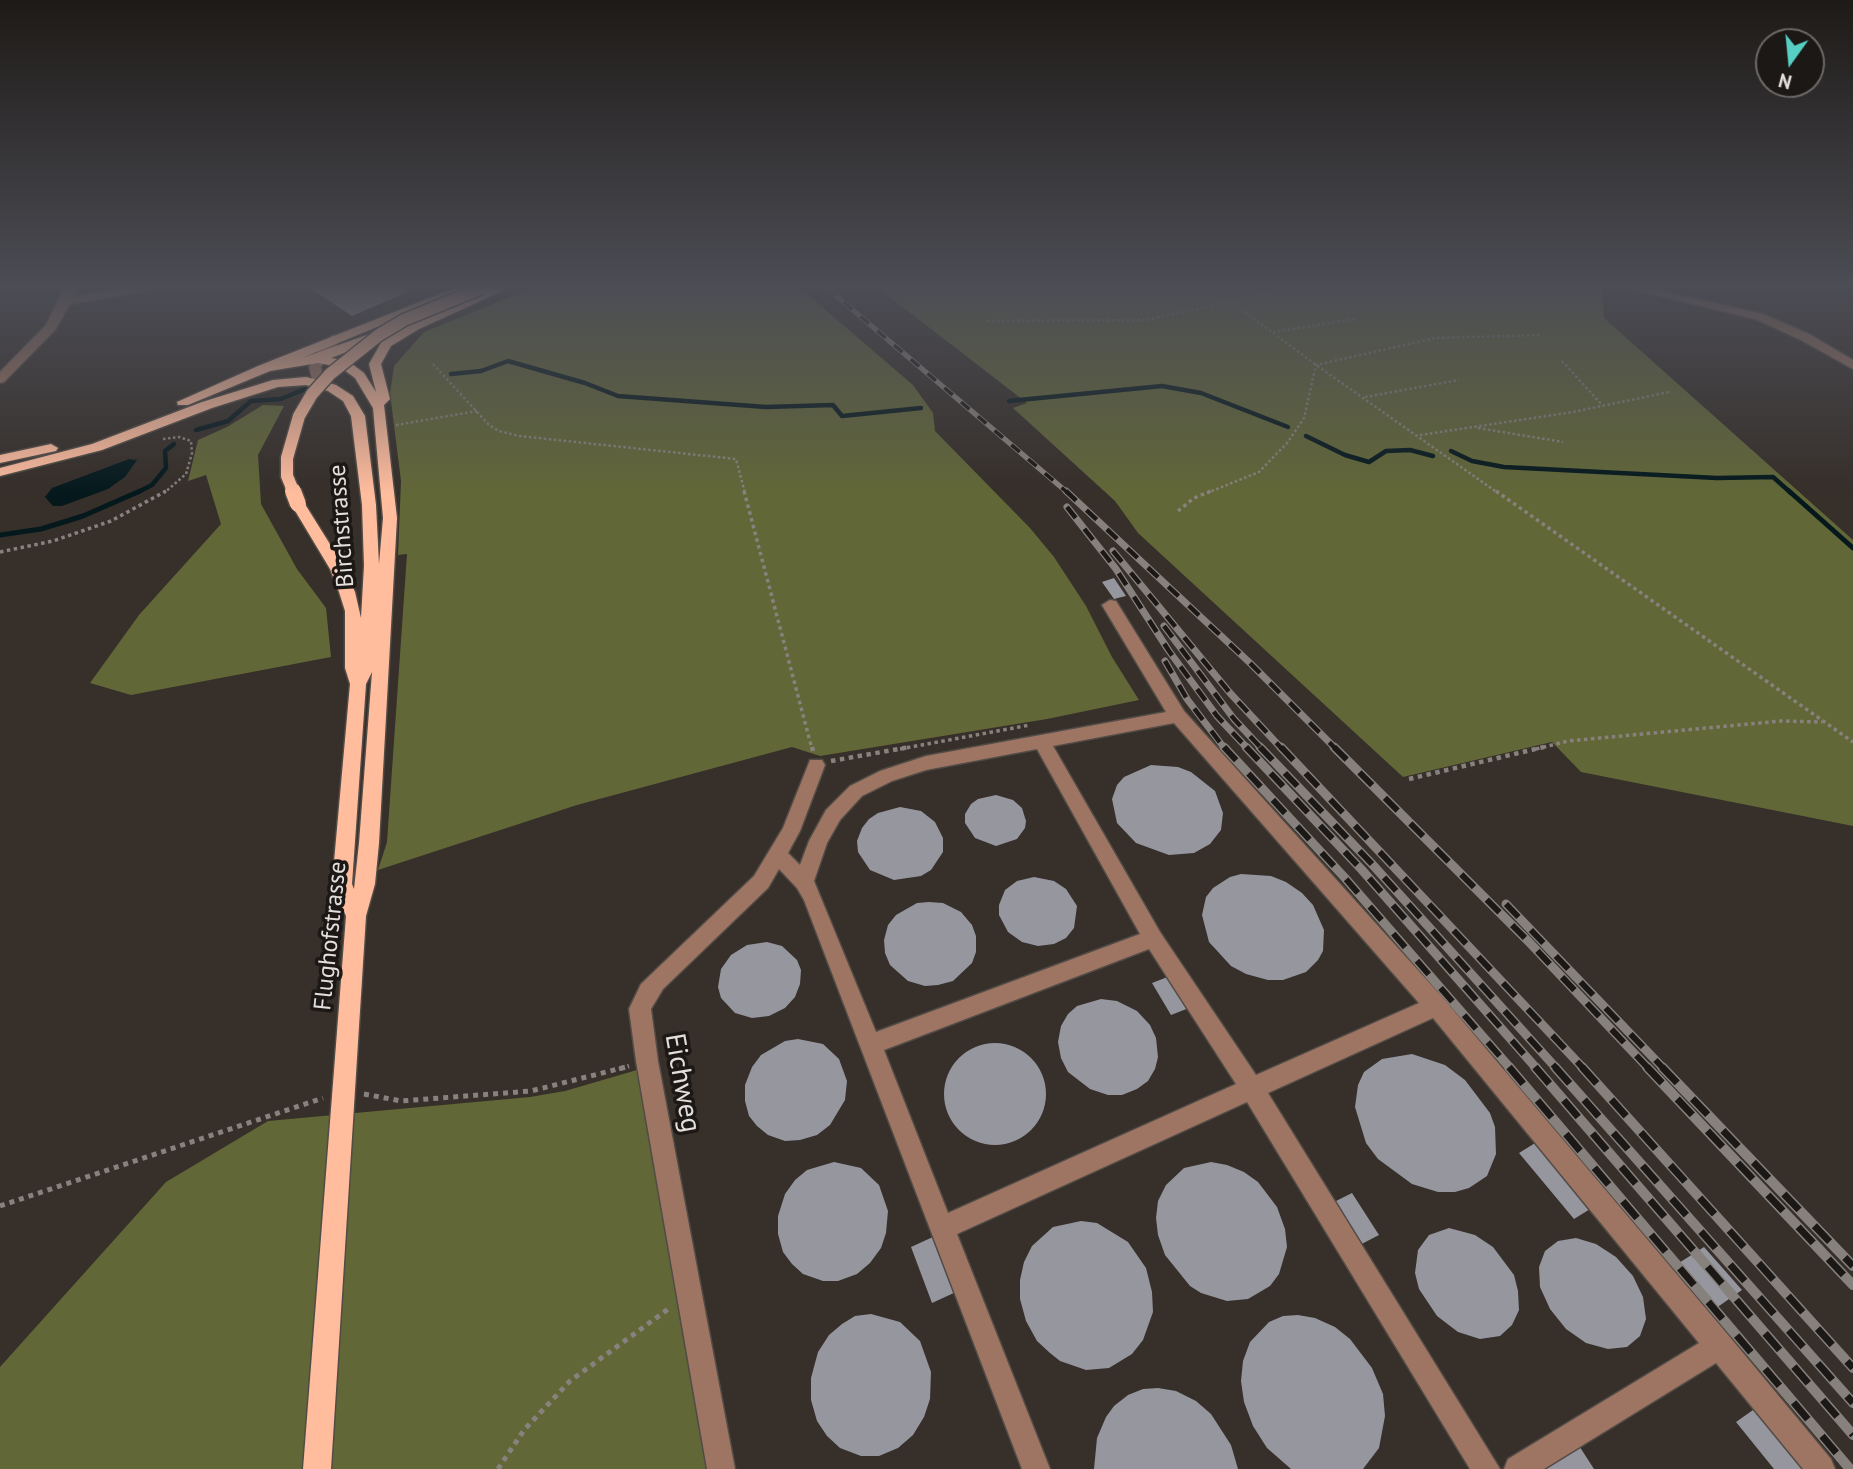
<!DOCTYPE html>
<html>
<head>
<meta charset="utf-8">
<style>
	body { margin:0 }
	#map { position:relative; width:1853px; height:1469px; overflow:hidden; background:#362f2a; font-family:"PT Sans",sans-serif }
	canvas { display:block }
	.north { position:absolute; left:1755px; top:28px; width:70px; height:70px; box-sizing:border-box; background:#1b1816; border:2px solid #6b6865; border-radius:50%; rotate:195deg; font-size:19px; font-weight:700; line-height:28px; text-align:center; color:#e4dfdc }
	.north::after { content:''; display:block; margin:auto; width:24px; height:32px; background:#56cec3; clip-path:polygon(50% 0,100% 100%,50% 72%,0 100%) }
</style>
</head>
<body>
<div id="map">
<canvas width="1853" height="1469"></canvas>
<div class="north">N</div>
</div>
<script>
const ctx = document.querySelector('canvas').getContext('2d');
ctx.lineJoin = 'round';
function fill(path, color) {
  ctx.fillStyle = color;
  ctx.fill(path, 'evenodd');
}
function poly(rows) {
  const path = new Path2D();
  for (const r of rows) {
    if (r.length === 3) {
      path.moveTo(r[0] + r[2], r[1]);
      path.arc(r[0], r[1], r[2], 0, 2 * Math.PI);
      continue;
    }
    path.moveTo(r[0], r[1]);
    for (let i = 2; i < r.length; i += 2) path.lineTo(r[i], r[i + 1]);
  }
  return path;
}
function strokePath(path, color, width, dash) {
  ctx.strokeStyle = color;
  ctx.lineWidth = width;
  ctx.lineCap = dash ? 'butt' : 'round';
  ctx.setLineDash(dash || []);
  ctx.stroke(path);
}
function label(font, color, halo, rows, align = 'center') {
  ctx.font = font + ' "PT Sans",sans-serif';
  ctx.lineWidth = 7;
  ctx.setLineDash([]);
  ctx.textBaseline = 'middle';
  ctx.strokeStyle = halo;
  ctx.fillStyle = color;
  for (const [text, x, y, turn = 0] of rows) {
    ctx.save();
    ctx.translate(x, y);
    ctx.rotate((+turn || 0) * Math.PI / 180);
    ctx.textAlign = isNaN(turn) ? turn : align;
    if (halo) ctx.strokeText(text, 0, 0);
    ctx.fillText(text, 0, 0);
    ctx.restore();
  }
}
const forest = poly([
	[532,288,800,288,913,385,933,413,935,431,1030,528,1054,557,1086,606,1112,657,1139,700,1047,719,820,756,792,747,577,805,378,870,387,842,407,554,398,555,401,481,390,393,394,366,424,332],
	[878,288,1602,288,1604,318,1853,540,1853,826,1581,772,1552,742,1403,777,1138,533,1115,501,1013,408,1027,403],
	[263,405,284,406,258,455,261,504,297,569,326,608,331,657,131,695,90,683,139,615,221,524,206,475,188,481,198,440,227,427],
	[637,1070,706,1469,0,1469,0,1367,166,1182,268,1121,530,1097,565,1091]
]);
const water = poly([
	[129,459,137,460,125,477,108,489,62,506,53,506,45,497,52,488]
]);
const streamFar1 = poly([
	[451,374,481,371,508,361,585,383,618,396,766,407,833,405,842,416,921,408],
	[1009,401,1162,386,1201,393,1288,427],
	[196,430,228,421,251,401,281,399,305,389],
	[1306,436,1345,455,1369,462,1386,451,1410,450,1433,456],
	[1451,451,1472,461,1504,467,1717,478,1773,477,1791,493],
	[136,493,152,485,166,468,165,451,174,444]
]);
const stream = poly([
	[1789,491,1853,548],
	[0,535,41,529,83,516,140,491]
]);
const building = poly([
	[310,288,401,288,408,292,352,316],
	[1114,578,1126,596,1114,599,1102,582],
	[1151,765,1178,767,1191,772,1215,791,1223,813,1221,830,1210,844,1194,853,1169,855,1136,843,1117,823,1112,799,1117,785,1124,777],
	[996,795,1013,800,1022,808,1026,821,1025,828,1017,839,996,846,975,838,965,823,965,814,971,804,978,799],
	[900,807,921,811,935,822,943,838,943,852,931,870,921,876,894,880,870,870,858,852,857,841,862,828,869,819,878,813],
	[1241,874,1271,876,1286,882,1302,893,1313,905,1324,930,1323,951,1318,960,1306,972,1283,980,1268,980,1246,974,1231,966,1209,942,1202,915,1206,897,1213,888,1230,877],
	[1034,877,1054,881,1066,889,1077,906,1074,928,1066,938,1054,944,1038,946,1022,942,1008,932,999,915,999,905,1005,890,1017,881],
	[929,902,943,903,961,912,972,925,976,936,976,952,972,963,953,981,938,985,925,986,908,981,890,965,885,953,884,940,888,925,896,915,917,903],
	[767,942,782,946,797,960,801,970,800,984,795,997,785,1008,769,1016,752,1018,735,1013,721,998,718,987,721,969,731,955,747,945],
	[1170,976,1189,1008,1171,1015,1152,983],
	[1101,999,1117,1001,1137,1011,1150,1025,1156,1038,1158,1057,1155,1069,1148,1081,1137,1089,1122,1095,1108,1095,1090,1089,1068,1072,1061,1058,1058,1042,1061,1026,1068,1014,1077,1006],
	[798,1039,823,1044,839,1059,847,1081,845,1100,830,1125,817,1135,800,1140,785,1141,768,1135,757,1126,749,1116,745,1101,745,1085,752,1067,761,1055,785,1041],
	[995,1094,51],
	[1412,1054,1445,1065,1465,1080,1490,1113,1495,1127,1496,1154,1487,1176,1469,1188,1455,1192,1438,1192,1412,1184,1378,1159,1366,1143,1355,1107,1358,1085,1364,1072,1382,1059],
	[1540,1140,1595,1206,1574,1219,1519,1153],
	[834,1162,861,1168,879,1185,888,1211,886,1233,881,1248,870,1263,857,1274,838,1281,823,1281,803,1274,792,1264,783,1252,778,1234,778,1216,785,1194,795,1180,807,1170],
	[1211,1162,1227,1165,1244,1172,1258,1182,1277,1207,1285,1229,1287,1247,1279,1274,1270,1286,1248,1299,1227,1301,1201,1293,1190,1286,1165,1255,1158,1235,1156,1218,1158,1201,1166,1185,1184,1168],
	[1352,1193,1379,1235,1354,1248,1328,1205],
	[1081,1221,1097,1223,1128,1242,1146,1268,1152,1292,1153,1312,1143,1340,1132,1354,1109,1368,1086,1370,1060,1361,1050,1353,1037,1341,1026,1321,1020,1299,1020,1280,1024,1262,1032,1246,1053,1227],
	[1449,1228,1475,1235,1493,1247,1514,1275,1518,1291,1519,1310,1512,1325,1500,1336,1480,1339,1458,1332,1437,1316,1419,1289,1415,1273,1418,1250,1429,1235],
	[935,1236,956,1292,932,1303,911,1247],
	[1576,1238,1596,1244,1616,1257,1633,1276,1643,1297,1646,1319,1640,1336,1627,1347,1608,1349,1586,1343,1566,1329,1550,1309,1540,1287,1539,1267,1545,1251,1558,1241],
	[1704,1247,1742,1290,1709,1313,1671,1268],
	[871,1314,900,1322,920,1341,931,1372,930,1399,924,1417,913,1435,898,1448,879,1456,861,1456,840,1448,827,1436,817,1421,811,1400,811,1378,818,1352,829,1335,842,1324,855,1316],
	[1298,1315,1315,1318,1335,1327,1350,1339,1372,1368,1383,1394,1385,1416,1379,1448,1363,1469,1291,1469,1267,1448,1253,1426,1244,1402,1241,1381,1243,1361,1250,1342,1269,1322,1283,1316],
	[1158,1388,1176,1391,1196,1401,1211,1414,1231,1445,1238,1469,1094,1469,1097,1438,1106,1417,1114,1406,1128,1395,1143,1389],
	[1760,1405,1812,1469,1774,1469,1736,1422],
	[1576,1441,1594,1469,1542,1469]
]);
const pathFar3 = poly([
	[1213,288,1316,365,1498,493],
	[987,321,1148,320,1291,288],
	[1273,332,1357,319],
	[1562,361,1603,406],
	[433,364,489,425,499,431,519,436,736,459,745,493],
	[1365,397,1459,380],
	[396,425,477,411],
	[1478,428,1563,442],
	[1420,435,1573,412,1669,392],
	[163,439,179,437,191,441,192,453,186,474,164,493],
	[1207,493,1259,472,1288,442,1304,418,1316,365,1435,338,1542,335]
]);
const pathFar2 = poly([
	[744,491,812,749],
	[1496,491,1853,742],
	[1178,511,1194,498,1211,491],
	[0,552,53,541,111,521,166,491],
	[900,749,1030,725],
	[1536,749,1568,741,1781,721,1822,722]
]);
const pathFar1 = poly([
	[812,747,813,751],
	[831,761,910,747],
	[1409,779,1544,747],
	[619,1069,629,1066]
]);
const path = poly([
	[364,1094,401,1101,531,1091,626,1067],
	[0,1206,323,1098],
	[498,1469,524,1430,570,1381,671,1307]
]);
const minor = poly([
	[64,288,76,288,73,296,128,288,155,288,149,291,70,304,55,330,4,382,0,383,0,372,46,325,64,288],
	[1626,288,1647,288,1763,314,1809,334,1853,360,1853,369,1801,340,1755,319,1626,288],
	[335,335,341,339,321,367,324,384,322,387,314,387,309,367,312,359,331,336,335,335],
	[1110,600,1116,601,1184,711,1444,999,1729,1336,1831,1459,1835,1469,1803,1469,1716,1363,1544,1469,1504,1469,1508,1459,1699,1343,1433,1018,1268,1093,1500,1469,1470,1469,1247,1102,957,1234,1050,1469,1022,1469,804,900,797,888,779,869,768,888,663,989,651,1009,658,1061,735,1469,707,1469,636,1061,629,1009,641,984,754,876,783,828,810,760,822,760,825,765,800,831,788,853,800,865,809,841,826,810,850,786,880,771,926,756,1166,712,1102,605,1110,600],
	[1174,723,1419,1003,1256,1075,1160,932,1053,746,1174,723],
	[1037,749,1140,934,876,1032,814,881,827,843,840,820,862,796,892,781,926,770,1037,749],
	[1149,949,1236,1084,948,1213,884,1050,1149,949]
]);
const major = poly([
	[455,288,471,288,302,358,375,332,383,332,383,338,331,358,348,361,364,373,376,392,369,364,382,341,411,323,449,307,450,304,493,288,509,288,419,329,391,346,381,364,390,399,384,405,397,518,379,843,375,884,366,916,331,1469,303,1469,346,916,332,884,350,684,345,668,345,611,339,592,330,569,291,504,298,499,303,501,343,565,355,592,361,618,364,566,362,505,351,416,343,401,328,391,306,385,278,387,212,408,102,450,0,476,0,468,92,444,202,402,273,380,306,377,322,381,336,385,353,396,365,416,376,505,379,564,383,518,373,408,355,378,340,367,318,363,270,371,188,405,178,405,177,402,258,366,455,288],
	[372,672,359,843,354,889,352,884,366,684,372,672],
	[51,444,58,448,56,451,0,463,0,455,51,444]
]);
const railFar3 = poly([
	[827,288,1068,493]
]);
const railFar2 = poly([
	[1066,491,1250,663,1336,749],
	[1067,507,1116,569,1169,651,1217,716,1248,749],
	[1113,551,1230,693,1282,749],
	[1164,626,1234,719,1262,749],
	[1165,661,1187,699,1225,749]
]);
const railFar1 = poly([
	[1224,747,1345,878,1511,1069],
	[1246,747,1362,870,1537,1069],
	[1260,747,1372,864,1557,1069],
	[1281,747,1584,1069],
	[1334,747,1528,941,1649,1069],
	[1506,904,1664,1069]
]);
const rail = poly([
	[1509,1067,1850,1469],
	[1535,1067,1853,1435],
	[1555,1067,1853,1403],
	[1582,1067,1853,1368],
	[1647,1067,1853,1285],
	[1662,1067,1853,1266]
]);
const majorBridgeFar1 = poly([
	[294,493,287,476,287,458,299,416,312,394,330,374,379,335,404,320,482,288]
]);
const majorBridge = poly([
	[293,491,298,504]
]);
const streetNames = [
	["Birchstrasse",342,526,-94],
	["Flughofstrasse",331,936,-84]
];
const nearStreetnames = [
	["Eichweg",682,1083,80]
];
fill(forest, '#626738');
fill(water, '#05191d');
strokePath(streamFar1, '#05191d', 4.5);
strokePath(stream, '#05191d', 5);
fill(building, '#96969f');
strokePath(minor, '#524b46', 3);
strokePath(major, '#524b46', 3);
strokePath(pathFar3, '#88827e', 2.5, [2.5, 2.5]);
strokePath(pathFar2, '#88827e', 3.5, [3.5, 3.5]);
strokePath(pathFar1, '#88827e', 4.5, [4.5, 4.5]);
strokePath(path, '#88827e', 5, [5, 5]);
fill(minor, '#9d7562');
fill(major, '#ffbd9e');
strokePath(railFar3, '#87817d', 5);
strokePath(railFar2, '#87817d', 7);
strokePath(railFar1, '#87817d', 9);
strokePath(rail, '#87817d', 10);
strokePath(railFar3, '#1b1816', 3.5, [11]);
strokePath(railFar2, '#1b1816', 4.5, [14]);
strokePath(railFar1, '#1b1816', 6, [18]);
strokePath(rail, '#1b1816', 7, [22]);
strokePath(majorBridgeFar1, '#524b46', 15, []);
strokePath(majorBridge, '#524b46', 19, []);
strokePath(majorBridgeFar1, '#ffbd9e', 12);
strokePath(majorBridge, '#ffbd9e', 16);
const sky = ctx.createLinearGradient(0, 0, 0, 494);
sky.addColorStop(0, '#1e1a17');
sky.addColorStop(0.58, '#4c4d55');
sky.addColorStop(1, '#4c4d5500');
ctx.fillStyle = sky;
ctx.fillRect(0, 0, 1853, 494);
label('24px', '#e4dfdc', '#1b1816', streetNames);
label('28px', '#e4dfdc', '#1b1816', nearStreetnames);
</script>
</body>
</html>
